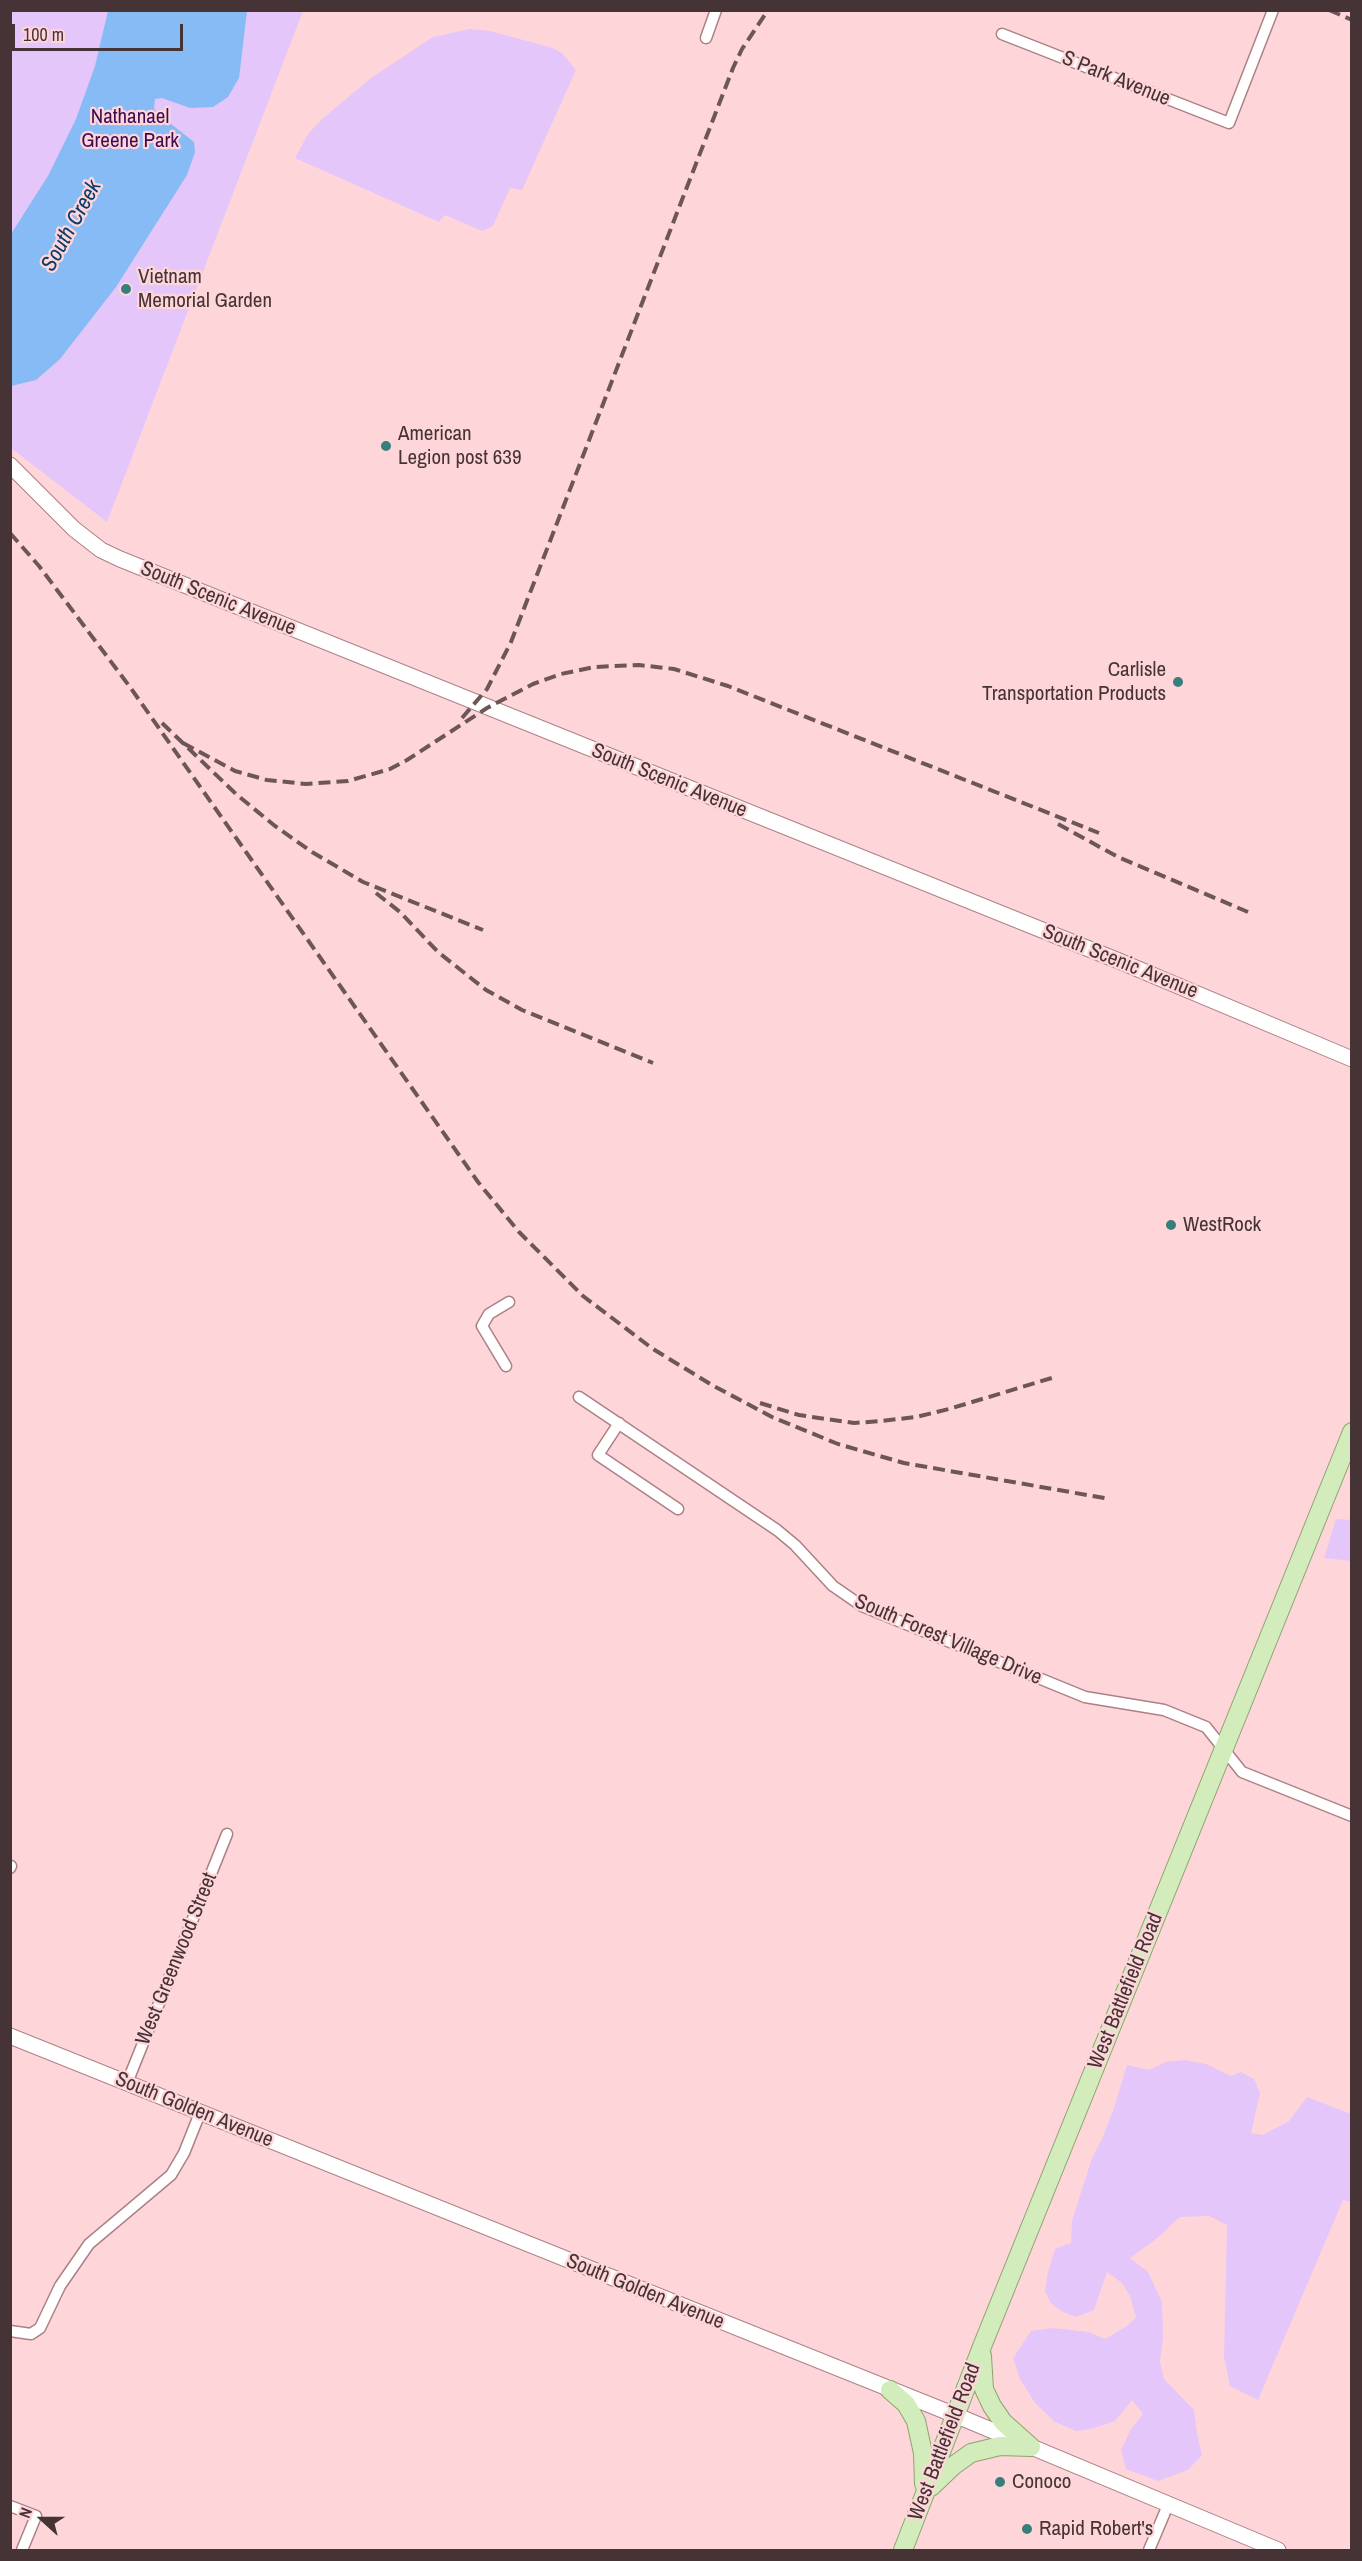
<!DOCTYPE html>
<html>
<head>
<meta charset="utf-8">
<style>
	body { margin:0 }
	#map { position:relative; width:1362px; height:2561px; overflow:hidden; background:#fed6da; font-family:"Archivo Narrow",sans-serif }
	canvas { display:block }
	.frame { position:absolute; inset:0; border:12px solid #463335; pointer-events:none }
	.north { position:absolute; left:12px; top:2489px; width:60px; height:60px; -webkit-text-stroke:4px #fed6da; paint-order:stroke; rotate:291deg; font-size:16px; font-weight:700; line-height:24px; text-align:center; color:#463335 }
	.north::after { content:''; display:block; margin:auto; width:21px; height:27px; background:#463335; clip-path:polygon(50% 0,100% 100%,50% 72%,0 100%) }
	.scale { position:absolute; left:12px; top:24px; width:171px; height:27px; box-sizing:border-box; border:3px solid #463335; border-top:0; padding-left:8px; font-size:18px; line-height:21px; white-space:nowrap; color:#463335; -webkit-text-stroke:4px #fed6da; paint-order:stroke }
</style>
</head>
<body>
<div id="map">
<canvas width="1362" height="2561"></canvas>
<div class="frame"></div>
<div class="north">N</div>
<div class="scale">100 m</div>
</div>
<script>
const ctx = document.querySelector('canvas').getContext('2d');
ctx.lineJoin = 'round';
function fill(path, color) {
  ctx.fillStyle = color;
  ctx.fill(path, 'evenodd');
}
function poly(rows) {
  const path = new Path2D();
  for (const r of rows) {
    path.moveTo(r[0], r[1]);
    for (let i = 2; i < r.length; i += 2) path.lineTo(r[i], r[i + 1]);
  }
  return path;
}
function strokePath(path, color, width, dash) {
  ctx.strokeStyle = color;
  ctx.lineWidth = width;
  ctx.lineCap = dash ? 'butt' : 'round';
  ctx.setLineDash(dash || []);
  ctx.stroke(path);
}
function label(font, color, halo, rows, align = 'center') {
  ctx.font = font + ' "Archivo Narrow",sans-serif';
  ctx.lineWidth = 4.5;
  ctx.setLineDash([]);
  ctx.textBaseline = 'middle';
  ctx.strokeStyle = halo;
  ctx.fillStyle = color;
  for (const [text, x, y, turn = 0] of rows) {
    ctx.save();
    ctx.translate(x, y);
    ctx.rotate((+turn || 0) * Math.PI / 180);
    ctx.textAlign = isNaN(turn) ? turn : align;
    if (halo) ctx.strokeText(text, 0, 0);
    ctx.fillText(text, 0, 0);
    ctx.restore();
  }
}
const green = poly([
	[10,11,303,11,107,522,11,448],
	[470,29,490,31,553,48,562,53,576,70,522,190,510,188,493,226,482,231,445,215,439,222,295,158,308,134,321,120,371,78,433,37],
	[1336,1519,1351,1520,1351,1561,1324,1558],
	[1184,2060,1206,2064,1231,2076,1241,2072,1254,2079,1260,2093,1251,2133,1263,2135,1289,2121,1307,2097,1351,2114,1351,2202,1343,2200,1258,2400,1230,2386,1224,2357,1227,2225,1209,2216,1180,2217,1155,2240,1130,2258,1148,2272,1162,2302,1163,2336,1160,2362,1164,2379,1194,2410,1197,2434,1202,2455,1188,2470,1158,2481,1126,2469,1121,2450,1131,2429,1143,2414,1132,2400,1115,2421,1091,2429,1076,2431,1055,2422,1035,2403,1020,2379,1013,2358,1031,2331,1053,2328,1088,2332,1105,2339,1127,2326,1136,2317,1130,2296,1122,2283,1107,2272,1094,2310,1076,2317,1061,2311,1051,2303,1045,2291,1048,2272,1055,2249,1071,2243,1072,2221,1084,2183,1092,2158,1102,2139,1114,2108,1127,2065,1149,2070,1166,2062]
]);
const water = poly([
	[108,11,247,11,239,78,228,97,213,107,190,108,162,98,155,99,154,108,157,113,194,142,195,152,187,175,116,287,60,359,36,380,11,386,11,234,48,176,76,119,95,66]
]);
const street = poly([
	[1002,34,1229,123,1273,10],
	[706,38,716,10],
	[506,1366,482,1326,489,1314,509,1302],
	[579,1397,777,1530,795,1545,833,1586,862,1606,1085,1697,1164,1710,1206,1727,1242,1772,1352,1816],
	[619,1423,598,1455,678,1509],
	[10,1868,11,1866],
	[127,2083,227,1834],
	[10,2331,31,2334,40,2328,60,2286,89,2244,171,2175,184,2153,200,2113],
	[10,2506,36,2516,22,2550],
	[1149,2550,1168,2505]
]);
const secondary = poly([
	[10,465,74,529,101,550,120,559,1119,961,1352,1059],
	[10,2036,955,2415,1278,2550]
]);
const primary = poly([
	[982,2356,984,2389,992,2406,1003,2422,1031,2447],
	[890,2390,906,2404,916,2421,923,2453,924,2484],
	[931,2487,953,2466,971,2453,1000,2446,1031,2447],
	[903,2550,983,2344,1352,1432]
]);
const rail = poly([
	[1329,10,1352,20],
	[10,533,39,566,130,687,478,1182,519,1232,583,1296,653,1349,712,1385,772,1417,838,1444,904,1463,1110,1499],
	[462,718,487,689,511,642,733,68,742,49,768,10],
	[162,723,236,794,275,826,312,852,363,882,483,930],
	[183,743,235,771,267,780,306,784,348,781,390,769,407,760,487,708,533,684,561,674,594,667,639,665,674,669,728,686,1099,833],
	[1058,824,1118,857,1248,912],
	[376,893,400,912,438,952,486,990,522,1010,653,1063],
	[760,1403,799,1415,826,1419,854,1423,881,1421,916,1417,949,1409,1055,1377]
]);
const markers = [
	[126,289,6,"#377f7c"],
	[386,446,6,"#377f7c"],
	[1178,682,6,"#377f7c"],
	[1171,1225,6,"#377f7c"],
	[1000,2482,6,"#377f7c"],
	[1027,2529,6,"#377f7c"]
];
const streetNames = [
	["S Park Avenue",1116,79,22],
	["South Scenic Avenue",218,599,22],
	["South Scenic Avenue",669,781,22],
	["South Scenic Avenue",1120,962,22],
	["South Forest Village Drive",948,1640,23],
	["West Greenwood Street",177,1959,-68],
	["West Battlefield Road",1126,1991,-68],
	["South Golden Avenue",194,2110,22],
	["South Golden Avenue",645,2292,22],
	["West Battlefield Road",945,2442,-69]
];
const parkNames = [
	["Nathanael",130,117],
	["Greene Park",130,141]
];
const poiNames = [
	["Vietnam",138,277],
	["Memorial Garden",138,301],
	["American",398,434],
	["Legion post 639",398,458],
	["Carlisle",1166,670,"right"],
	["Transportation Products",1166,694,"right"],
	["WestRock",1183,1225],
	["Conoco",1012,2482],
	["Rapid Robert's",1039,2529]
];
const waterNames = [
	["South Creek",72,226,-61]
];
fill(green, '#e4c6fa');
fill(water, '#86bbf5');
strokePath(street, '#ad8085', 13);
strokePath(secondary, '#ad8085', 17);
strokePath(primary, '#8ea370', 20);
strokePath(street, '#fff', 10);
strokePath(secondary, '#fff', 15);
strokePath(primary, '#d3ecbc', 18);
strokePath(rail, '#6d5658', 4, [12, 6]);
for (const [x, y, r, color] of markers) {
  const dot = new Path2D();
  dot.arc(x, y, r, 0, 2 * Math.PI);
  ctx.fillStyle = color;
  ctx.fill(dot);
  strokePath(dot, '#fed6da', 2);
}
label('21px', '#463335', '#fed6da', streetNames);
label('21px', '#3d0c55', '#fed6da', parkNames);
label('21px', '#463335', '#fed6da', poiNames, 'left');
label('italic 22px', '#0a3c69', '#fed6da', waterNames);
</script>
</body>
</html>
